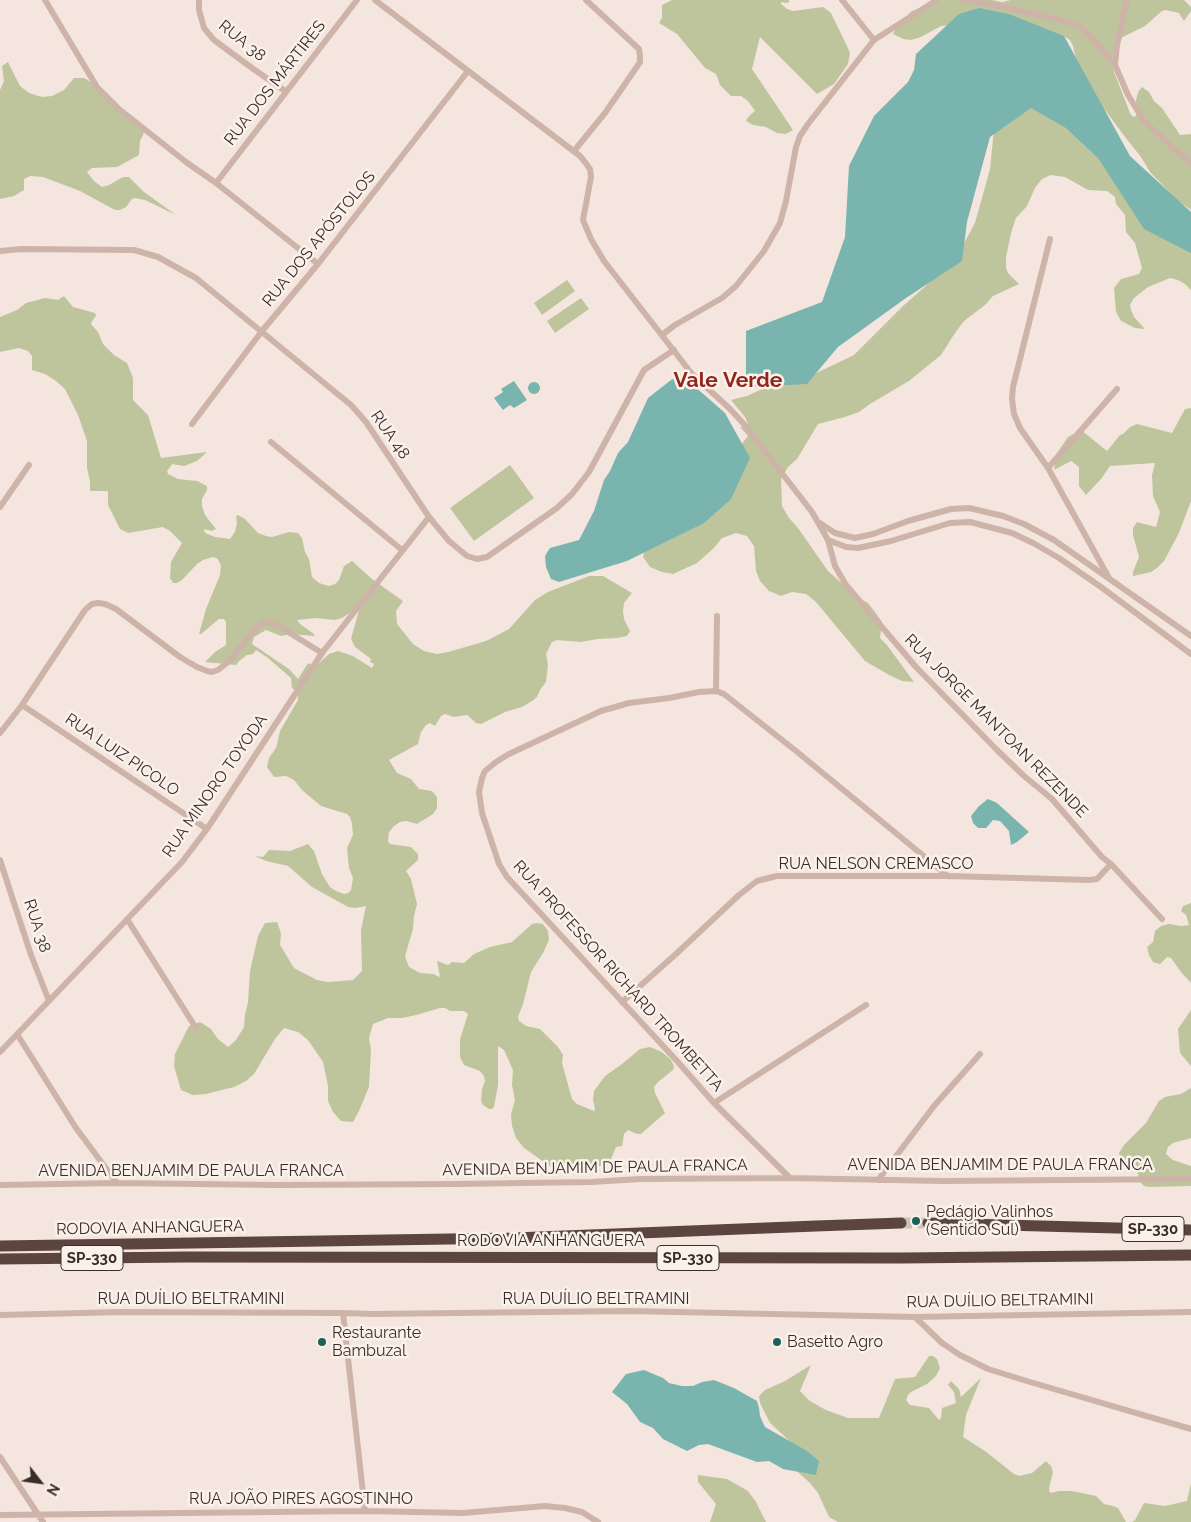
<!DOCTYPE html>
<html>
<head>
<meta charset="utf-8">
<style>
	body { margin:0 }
	#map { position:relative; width:1191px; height:1522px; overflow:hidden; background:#f4e6de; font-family:Raleway,sans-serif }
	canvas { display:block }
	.north { position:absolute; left:15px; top:1457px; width:50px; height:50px; -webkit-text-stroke:4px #fbf1eb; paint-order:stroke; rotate:120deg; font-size:14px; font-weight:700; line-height:20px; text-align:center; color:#3a2c29 }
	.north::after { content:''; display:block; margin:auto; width:18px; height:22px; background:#3a2c29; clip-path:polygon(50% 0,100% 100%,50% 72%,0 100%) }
</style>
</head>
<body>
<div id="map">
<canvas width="1191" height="1522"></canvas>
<div class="north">N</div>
</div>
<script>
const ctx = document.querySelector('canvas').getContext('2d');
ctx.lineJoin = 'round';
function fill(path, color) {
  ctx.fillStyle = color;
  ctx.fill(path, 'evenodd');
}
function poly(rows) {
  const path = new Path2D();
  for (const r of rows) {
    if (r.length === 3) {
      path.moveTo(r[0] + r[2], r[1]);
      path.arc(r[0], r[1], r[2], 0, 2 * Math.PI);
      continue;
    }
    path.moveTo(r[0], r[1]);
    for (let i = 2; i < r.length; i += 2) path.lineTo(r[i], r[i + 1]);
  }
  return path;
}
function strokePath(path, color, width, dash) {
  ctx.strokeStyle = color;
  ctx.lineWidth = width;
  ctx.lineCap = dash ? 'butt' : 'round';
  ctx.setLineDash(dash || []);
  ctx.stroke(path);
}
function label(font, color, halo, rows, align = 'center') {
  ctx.font = font + ' Raleway,sans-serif';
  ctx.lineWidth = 5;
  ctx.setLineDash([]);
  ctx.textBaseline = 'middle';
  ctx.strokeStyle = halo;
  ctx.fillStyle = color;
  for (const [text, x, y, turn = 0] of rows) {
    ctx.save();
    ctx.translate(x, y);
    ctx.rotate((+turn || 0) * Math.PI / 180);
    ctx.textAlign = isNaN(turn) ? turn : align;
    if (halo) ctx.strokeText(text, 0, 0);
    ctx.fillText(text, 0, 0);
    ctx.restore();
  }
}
const green = poly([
	[672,0,789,0,789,2,787,3,781,2,781,4,787,9,793,11,823,7,831,13,846,44,850,53,848,64,834,84,817,94,760,37,752,69,793,130,786,134,777,133,766,127,753,125,746,121,748,117,755,111,748,101,741,96,731,96,720,85,716,74,705,68,677,34,659,23,662,18,662,5],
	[941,0,992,0,1002,2,1011,0,1184,0,1191,7,1191,11,1184,21,1179,13,1166,10,1162,11,1145,26,1121,38,1116,46,1112,58,1114,72,1130,113,1133,117,1136,116,1136,100,1138,92,1142,87,1149,92,1154,101,1162,108,1180,135,1191,134,1191,210,1177,200,1150,172,1141,157,1125,137,1080,76,1073,46,1070,40,1065,37,1052,34,954,25,941,26,921,37,911,40,903,39,893,34,898,24,912,11],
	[8,62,20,86,29,93,42,97,52,96,64,90,74,78,84,78,96,85,141,127,144,133,140,141,139,155,117,167,92,168,87,172,94,181,102,187,109,185,123,177,129,177,144,192,176,215,145,200,135,198,132,199,126,207,120,210,115,210,80,191,43,177,30,176,24,179,24,190,14,196,0,199,0,90,4,81,2,66],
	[1022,106,1067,113,1191,252,1191,290,1185,284,1178,280,1170,278,1148,287,1134,298,1130,305,1131,310,1134,317,1144,328,1144,329,1135,328,1121,321,1116,312,1114,288,1121,279,1139,274,1142,268,1135,243,1126,232,1125,215,1116,204,1115,197,1107,191,1088,190,1065,177,1051,175,1042,179,1035,188,1027,206,1016,218,1011,233,1006,257,1006,268,1008,273,1019,284,993,296,985,305,964,321,955,333,941,355,909,381,870,404,859,412,845,417,818,424,797,459,788,467,781,479,782,506,789,518,798,528,828,571,857,597,868,603,875,612,882,622,880,638,887,645,914,682,902,681,889,675,865,661,816,602,806,594,792,592,781,596,769,591,760,581,756,571,754,546,747,536,736,533,722,538,714,548,697,563,673,574,662,572,650,567,643,557,646,545,741,445,748,436,740,427,747,427,748,424,745,417,731,400,747,396,775,383,806,378,854,355,903,306,920,291,953,261,962,247,975,223,990,169,994,129],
	[567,280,575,291,542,315,534,303],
	[64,296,73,307,95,313,96,316,92,321,91,324,98,332,103,344,114,355,127,363,133,378,133,400,148,415,161,458,207,452,197,461,184,466,172,464,167,471,168,474,178,479,197,481,207,486,207,490,202,499,202,506,205,515,216,529,212,531,204,529,205,533,215,537,230,539,235,532,237,523,236,516,238,515,245,519,258,533,266,536,272,537,289,532,298,533,302,538,305,552,309,559,312,577,319,583,329,586,335,584,339,580,344,566,352,561,372,579,403,601,396,611,397,624,413,644,424,651,437,654,448,652,486,641,509,629,535,600,548,592,589,576,603,576,632,593,624,603,623,611,624,619,630,631,627,636,617,638,598,639,580,642,557,640,552,642,546,654,548,665,546,682,540,690,537,697,532,701,522,707,505,712,481,724,476,723,467,715,454,717,445,714,441,716,435,726,430,723,426,725,421,732,418,744,389,760,397,773,411,779,419,789,432,791,437,797,437,808,433,814,417,824,406,821,400,822,394,826,389,832,388,841,390,844,411,847,418,854,418,860,406,871,411,879,417,904,414,916,413,929,405,956,409,967,420,973,433,974,440,977,437,961,448,965,452,962,464,963,474,954,490,947,512,942,532,924,537,923,543,924,548,931,549,940,543,953,531,972,523,1004,518,1017,519,1021,526,1026,540,1029,558,1047,563,1055,562,1063,572,1099,577,1104,594,1111,595,1109,593,1100,594,1091,605,1076,622,1064,640,1049,650,1047,662,1052,671,1060,674,1066,673,1070,658,1082,654,1087,655,1093,665,1113,641,1134,637,1134,628,1130,624,1134,622,1146,616,1147,612,1157,609,1162,590,1170,572,1171,551,1167,524,1148,516,1138,512,1126,511,1114,515,1100,512,1085,513,1070,504,1050,498,1046,498,1085,494,1107,492,1109,489,1109,483,1105,481,1101,482,1089,485,1081,484,1076,480,1071,464,1065,460,1057,460,1039,468,1014,464,1011,450,1011,445,1008,440,1008,416,1015,402,1018,388,1018,373,1024,369,1038,371,1050,369,1087,359,1111,353,1122,341,1121,333,1112,328,1101,328,1086,323,1062,308,1040,298,1032,284,1028,275,1039,254,1074,246,1081,234,1087,206,1094,193,1095,181,1090,174,1066,175,1054,189,1026,200,1022,211,1029,218,1039,228,1047,236,1040,244,1027,245,1015,248,1002,250,971,258,936,265,923,277,922,281,933,280,945,294,968,317,980,328,982,353,980,362,971,361,930,366,906,355,908,348,907,312,887,288,866,266,861,255,856,263,857,269,850,290,851,308,844,314,851,322,874,330,887,336,891,344,894,348,893,351,890,353,878,349,868,347,848,353,835,352,824,350,817,347,814,321,806,302,790,294,780,286,776,274,777,267,767,269,758,276,748,280,731,298,700,298,693,292,688,291,678,268,658,256,650,253,654,247,655,239,661,236,665,205,662,215,652,226,645,226,622,224,619,219,619,201,634,199,634,206,609,220,575,221,566,218,559,213,557,203,560,197,564,182,580,177,583,173,583,170,578,171,562,182,543,170,531,163,527,128,533,120,529,108,505,108,491,90,491,90,481,87,468,87,441,78,415,65,389,56,381,45,374,32,370,32,356,28,351,19,348,0,352,0,317,17,310,26,303,45,298,58,300],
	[356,609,359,610,351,639,355,647,371,659,370,662,374,664,372,668,353,656,338,651,329,654,315,667,308,663,298,679,289,669,252,644,254,637,266,630,281,636,290,634,315,636,314,634,300,624,297,620,315,618,335,620,342,618],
	[581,298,589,309,555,333,547,321],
	[1191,408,1191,501,1179,533,1164,561,1157,568,1151,572,1133,576,1133,572,1139,557,1133,535,1133,528,1137,522,1156,527,1160,512,1153,496,1152,475,1155,463,1110,466,1101,479,1086,495,1079,486,1079,467,1071,461,1054,470,1057,453,1068,437,1081,430,1107,451,1120,435,1123,434,1130,427,1137,424,1172,433,1185,409],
	[510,465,534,498,474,541,450,508],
	[1191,903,1191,983,1181,972,1171,958,1167,957,1160,964,1153,962,1149,955,1147,947,1153,942,1155,931,1161,926,1169,924,1181,926,1189,925,1186,915,1181,911,1183,906],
	[1191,1010,1191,1066,1180,1053,1178,1029],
	[1191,1088,1191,1138,1173,1143,1168,1147,1166,1154,1173,1160,1191,1166,1191,1186,1149,1187,1144,1186,1141,1183,1136,1168,1121,1161,1119,1153,1124,1145,1146,1123,1159,1101,1165,1097,1181,1094],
	[929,1356,933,1356,937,1359,940,1368,936,1376,927,1384,911,1392,908,1395,906,1400,910,1405,929,1408,939,1420,941,1418,942,1408,956,1403,954,1392,948,1385,951,1381,959,1389,961,1397,981,1378,966,1415,963,1437,985,1451,1014,1474,1019,1476,1032,1473,1046,1461,1051,1466,1053,1472,1049,1488,1050,1493,1059,1491,1072,1491,1096,1496,1104,1504,1113,1506,1118,1508,1126,1522,838,1522,829,1517,818,1493,810,1483,791,1466,795,1446,770,1423,760,1403,759,1396,765,1390,785,1381,811,1365,800,1391,810,1401,826,1410,848,1418,879,1418,895,1379,915,1377],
	[698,1475,727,1479,748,1491,756,1502,766,1522,710,1522,716,1504,698,1482],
	[1191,1483,1191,1522,1132,1522,1135,1520,1144,1503,1165,1506,1187,1501]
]);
const water = poly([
	[979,8,1009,14,1064,36,1130,156,1191,212,1191,253,1144,229,1098,158,1066,128,1031,108,990,137,967,222,962,261,906,298,838,347,807,384,746,387,746,331,822,302,845,237,849,166,874,116,908,82,914,70,916,54,959,14],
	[680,375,693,385,725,413,750,458,731,499,704,523,627,561,559,582,551,579,546,567,545,556,550,548,579,540,594,511,604,480,610,471,618,453,628,442,648,398,671,380],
	[514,381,527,400,514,408,510,405,503,410,494,398,503,392,501,389],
	[534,388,6],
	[988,799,997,803,1029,832,1017,842,1011,845,1009,831,1000,821,993,820,986,828,978,828,973,823,971,816,979,806],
	[644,1370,663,1378,669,1383,682,1386,693,1386,702,1382,714,1380,734,1388,757,1401,759,1408,760,1416,765,1427,807,1451,819,1461,816,1475,783,1469,769,1461,757,1462,708,1444,699,1445,687,1451,663,1439,653,1428,640,1422,627,1404,612,1392,626,1374]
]);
const motorwayTunnel = poly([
	[901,1223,928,1223]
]);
const minor = poly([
	[45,0,97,87,119,109,186,162,216,183,318,264],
	[199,0,199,10,204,28,214,40,252,68,285,91],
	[375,0,580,156,585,162,590,169,591,177,583,220,591,239,604,261,692,374,729,408,743,423,812,512,828,540,835,566,846,585,916,667,996,749,1024,776,1052,799,1102,857,1111,864,1162,919],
	[842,0,874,40],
	[963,0,1003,7,1068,22,1082,28,1096,42,1115,65,1128,95,1144,121,1191,164],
	[1115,65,1117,45,1127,0],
	[574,151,605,113,636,68,640,62,640,56,639,49,586,0],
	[216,183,357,0],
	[1050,239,1013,387,1012,399,1014,414,1020,428,1048,468,1109,578],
	[0,251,21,249,134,250,158,257,196,278,351,405,366,422,429,517,449,541,467,556,477,559,487,557,557,508,572,494,589,472,644,370,674,350],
	[662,335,675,325,722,298,736,286,764,251,780,223,786,201,796,147,800,136,808,124,874,40,937,0],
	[192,424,262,331,318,264,468,71],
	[271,442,402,550],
	[1048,468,1117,389],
	[0,507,29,465],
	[820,523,835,533,855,538,873,534,908,521,951,509,969,508,1003,516,1024,524,1054,540,1191,636],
	[828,540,846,547,858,548,891,541,950,523,970,522,1012,533,1033,543,1059,558,1101,587,1191,654],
	[716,691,717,616],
	[22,705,207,829],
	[0,733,22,705,85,610,92,604,98,603,105,604,116,609,180,657,197,667,207,671,212,672,218,670,227,663,258,626,266,622,277,625,322,653],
	[0,860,31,955,49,1001],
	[127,919,196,1028],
	[622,1002,676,954,739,895,757,881,777,876,948,876,1089,880,1097,879,1111,864],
	[17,1034,76,1128,117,1183],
	[0,1052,182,862,207,829,322,653,429,517],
	[714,1103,866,1005],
	[790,1178,714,1103,677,1061,507,877,499,864,482,813,479,792,482,778,485,771,496,762,509,754,601,711,629,703,669,698,699,692,716,691,724,694,796,751,948,876],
	[878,1180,934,1106,980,1054],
	[0,1185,117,1183,275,1185,455,1184,592,1182,640,1179,790,1178,943,1181,1191,1179],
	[343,1313,365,1511],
	[0,1315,121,1312,343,1313,373,1314,628,1311,915,1317,1191,1312],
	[915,1317,942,1343,960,1355,988,1369,1030,1382,1191,1429],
	[0,1457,43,1522],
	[0,1515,365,1511,463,1513,545,1506,565,1508,582,1512,598,1522]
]);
const motorway = poly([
	[928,1223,1191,1230],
	[0,1246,514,1238,816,1226,901,1223],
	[0,1259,185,1257,902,1258,1191,1255]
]);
const markers = [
	[916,1221,5,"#1b605a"],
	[322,1342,5,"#1b605a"],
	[777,1342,5,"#1b605a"]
];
const shields = [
	[1153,1229,62],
	[92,1258,62],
	[688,1258,62]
];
const shieldNames = [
	["SP-330",1153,1229],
	["SP-330",92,1258],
	["SP-330",688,1258]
];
const streetNames = [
	["RUA 38",242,41,39],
	["RUA DOS MÁRTIRES",275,83,-52],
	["RUA DOS APÓSTOLOS",319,239,-51],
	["RUA 48",390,435,55],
	["RUA JORGE MANTOAN REZENDE",996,726,45],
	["RUA LUIZ PICOLO",122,755,34],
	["RUA MINORO TOYODA",215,786,-55],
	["RUA NELSON CREMASCO",876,864],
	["RUA 38",37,926,72],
	["RUA PROFESSOR RICHARD TROMBETTA",618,976,48],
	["AVENIDA BENJAMIM DE PAULA FRANCA",1000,1165],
	["AVENIDA BENJAMIM DE PAULA FRANCA",595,1168,-1],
	["AVENIDA BENJAMIM DE PAULA FRANCA",191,1171],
	["RODOVIA ANHANGUERA",150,1228,-1],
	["RODOVIA ANHANGUERA",551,1241],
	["RUA DUÍLIO BELTRAMINI",191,1299],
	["RUA DUÍLIO BELTRAMINI",596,1299],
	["RUA DUÍLIO BELTRAMINI",1000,1301,-1],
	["RUA JOÃO PIRES AGOSTINHO",301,1499]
];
const poiNames = [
	["Pedágio Valinhos",926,1212],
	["(Sentido Sul)",926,1230],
	["Restaurante",332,1333],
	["Bambuzal",332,1351],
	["Basetto Agro",787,1342]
];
const districtNames = [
	["Vale Verde",728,381]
];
fill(green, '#bec59c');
fill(water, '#7ab4ae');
strokePath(motorwayTunnel, '#cfc1ba', 11, [11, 5.5]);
strokePath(minor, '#ceb4a8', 6);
strokePath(motorway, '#5c443f', 11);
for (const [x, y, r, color] of markers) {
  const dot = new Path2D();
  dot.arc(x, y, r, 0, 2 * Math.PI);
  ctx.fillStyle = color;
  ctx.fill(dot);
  strokePath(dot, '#fbf1eb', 2);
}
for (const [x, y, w] of shields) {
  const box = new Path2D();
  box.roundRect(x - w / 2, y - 12.5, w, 25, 4);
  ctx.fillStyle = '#fbf1eb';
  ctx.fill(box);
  strokePath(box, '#3a2c29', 1);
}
label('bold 15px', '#3a2c29', null, shieldNames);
label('16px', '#3a2c29', '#fbf1eb', streetNames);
label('16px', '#3a2c29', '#fbf1eb', poiNames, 'left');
label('bold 21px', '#90261c', '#fbf1eb', districtNames);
</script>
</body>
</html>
